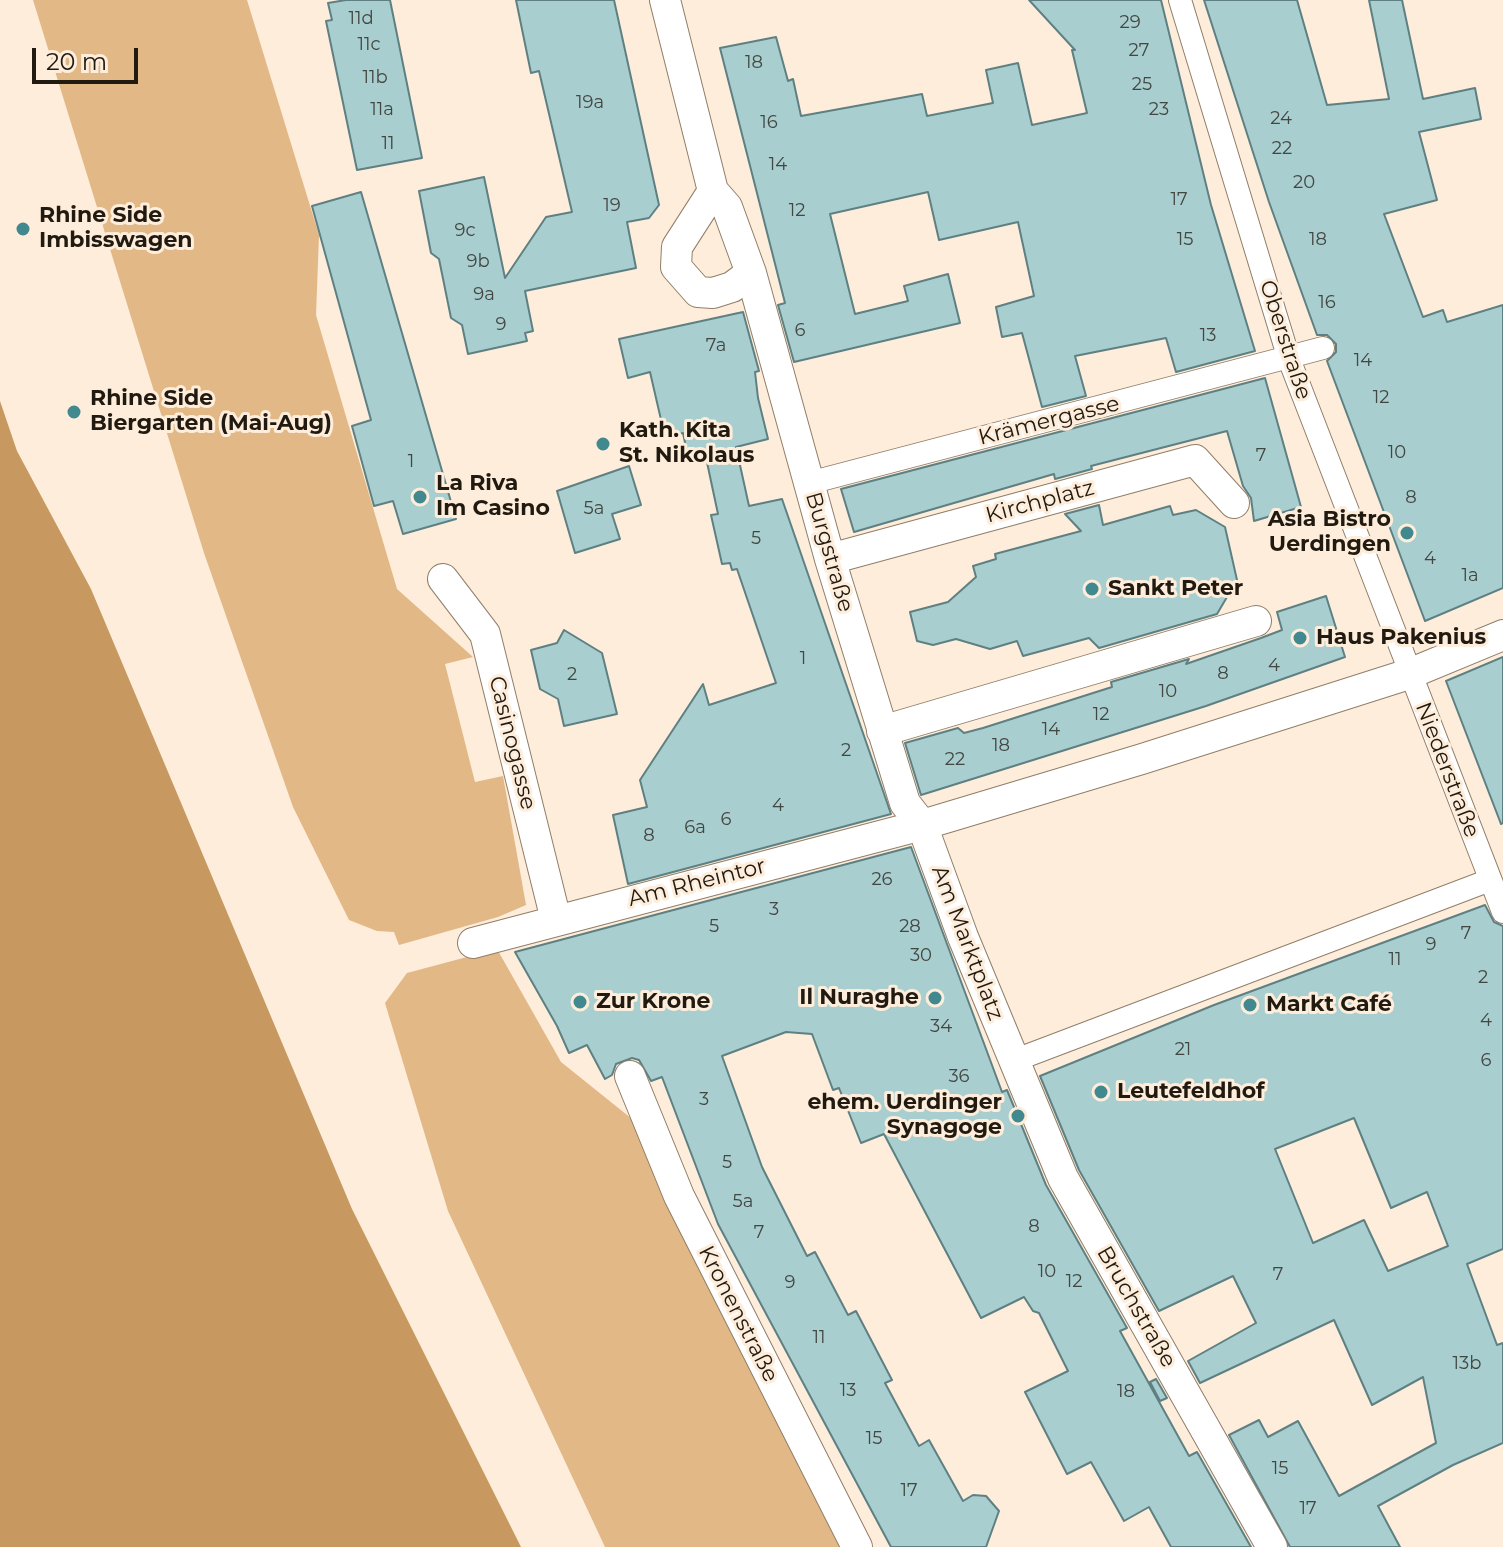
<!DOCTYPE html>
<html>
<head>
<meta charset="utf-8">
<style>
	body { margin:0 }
	#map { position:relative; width:1503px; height:1547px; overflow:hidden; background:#fdedda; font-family:Montserrat,sans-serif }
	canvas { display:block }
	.scale { position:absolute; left:32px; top:48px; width:106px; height:36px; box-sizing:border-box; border:4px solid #211a11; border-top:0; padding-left:10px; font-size:24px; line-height:28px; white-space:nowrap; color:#211a11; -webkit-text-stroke:6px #fdedda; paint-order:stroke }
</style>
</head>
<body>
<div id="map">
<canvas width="1503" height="1547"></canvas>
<div class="scale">20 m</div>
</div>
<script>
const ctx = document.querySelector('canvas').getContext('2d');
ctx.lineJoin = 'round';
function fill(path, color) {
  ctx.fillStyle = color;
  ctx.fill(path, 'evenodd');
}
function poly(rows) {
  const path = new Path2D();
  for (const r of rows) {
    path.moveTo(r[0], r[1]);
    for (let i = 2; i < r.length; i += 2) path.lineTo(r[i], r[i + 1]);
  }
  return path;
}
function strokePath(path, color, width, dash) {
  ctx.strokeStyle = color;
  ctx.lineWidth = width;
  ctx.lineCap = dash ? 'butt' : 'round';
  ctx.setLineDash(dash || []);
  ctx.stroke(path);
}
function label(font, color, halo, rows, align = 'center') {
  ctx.font = font + ' Montserrat,sans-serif';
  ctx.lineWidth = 6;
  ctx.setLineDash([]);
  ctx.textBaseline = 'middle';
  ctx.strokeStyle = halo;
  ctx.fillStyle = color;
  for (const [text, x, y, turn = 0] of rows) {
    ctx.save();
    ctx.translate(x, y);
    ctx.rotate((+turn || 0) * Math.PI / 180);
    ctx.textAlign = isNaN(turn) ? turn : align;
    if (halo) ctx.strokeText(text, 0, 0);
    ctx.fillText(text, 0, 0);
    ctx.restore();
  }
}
const green = poly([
	[33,0,247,0,319,235,316,315,397,589,473,657,445,664,475,782,503,776,526,905,498,917,399,945,394,932,377,931,349,920,293,807,204,553],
	[497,949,561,1062,642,1127,850,1547,605,1547,448,1211,385,1003,407,973]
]);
const water = poly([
	[0,401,17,451,91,589,352,1209,521,1547,0,1547]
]);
const building = poly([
	[346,0,390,0,422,158,357,170,326,21,332,20,328,3,346,0],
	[516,0,614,0,659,205,649,218,627,222,636,268,525,291,533,331,525,333,527,341,468,354,462,325,451,318,439,259,431,253,419,191,484,177,505,278,546,217,572,212,539,71,531,73,516,0],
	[1029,0,1161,0,1211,205,1255,351,1176,372,1166,338,1075,356,1086,396,1042,407,1022,333,1002,337,996,307,1034,296,1018,222,939,240,928,192,830,214,855,314,908,301,904,286,948,274,960,323,794,362,778,305,785,303,720,48,776,37,788,81,793,79,801,116,922,94,927,116,993,103,986,70,1018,63,1032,125,1087,113,1072,50,1075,50,1029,0],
	[1204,0,1297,0,1327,105,1389,99,1369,0,1402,0,1423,99,1475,88,1481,119,1419,132,1437,200,1384,214,1423,317,1443,310,1447,322,1503,305,1503,588,1425,621,1327,361,1336,352,1336,344,1327,335,1317,335,1269,202,1204,0],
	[361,192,456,519,403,534,393,501,374,506,352,426,371,420,312,206,361,192],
	[743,312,759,371,755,372,758,398,768,439,736,447,749,506,782,499,891,814,628,884,613,815,647,807,640,780,703,684,709,705,776,683,737,569,732,570,730,563,722,564,711,515,718,514,705,453,688,457,683,433,665,437,650,372,628,378,619,339,743,312],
	[1265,378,1301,507,1254,521,1251,498,1243,486,1227,431,1091,466,1092,469,1055,479,1054,474,854,532,841,489,1265,378],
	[629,466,641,505,612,514,620,539,575,553,557,491,629,466],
	[1099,505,1103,525,1170,506,1173,515,1196,510,1225,527,1237,580,1217,614,1099,648,1089,638,1023,656,1017,641,990,649,956,639,933,645,917,641,910,612,948,602,976,577,973,566,996,559,995,554,1081,531,1065,514,1099,505],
	[1326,596,1345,657,1206,706,921,795,905,743,958,728,964,733,983,728,1112,687,1111,682,1189,659,1186,664,1261,638,1282,630,1277,612,1326,596],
	[564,630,602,653,617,714,564,726,558,699,540,689,531,650,557,643,564,630],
	[1503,657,1503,823,1501,824,1446,681,1503,657],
	[911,847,1002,1092,1007,1090,1046,1185,1127,1328,1120,1331,1189,1456,1197,1452,1251,1547,1171,1547,1149,1507,1124,1521,1091,1462,1067,1474,1025,1392,1068,1371,1039,1313,1033,1311,1024,1297,981,1318,884,1134,861,1143,839,1088,833,1090,812,1034,786,1032,722,1056,762,1167,807,1256,815,1252,848,1315,856,1311,892,1380,885,1383,919,1446,929,1440,963,1501,973,1495,986,1496,999,1511,986,1547,891,1547,718,1224,662,1077,651,1081,639,1060,632,1058,616,1064,612,1075,605,1079,587,1045,569,1053,557,1026,515,952,911,847],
	[1485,905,1494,922,1503,926,1503,1249,1467,1264,1497,1345,1503,1343,1503,1443,1453,1465,1378,1506,1400,1547,1290,1547,1229,1435,1259,1420,1268,1437,1298,1421,1339,1496,1436,1443,1423,1377,1372,1405,1334,1320,1200,1383,1188,1361,1256,1323,1233,1276,1159,1311,1079,1170,1040,1076,1214,1005,1485,905],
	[1354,1118,1391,1208,1427,1192,1448,1246,1388,1271,1364,1220,1313,1243,1275,1149,1354,1118],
	[1156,1379,1167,1398,1160,1401,1150,1382,1156,1379]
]);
const pedestrian = poly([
	[1180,0,1289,359,1503,912],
	[809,483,1323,348],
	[1013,1061,1490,880]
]);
const minor = poly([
	[665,0,713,191,727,207,751,273,830,559,905,803,922,825,963,937,1063,1178,1272,1547],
	[713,191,677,247,676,267,698,292,713,293,732,287,751,273],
	[830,559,1195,460,1234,503],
	[443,579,485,634,556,920],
	[882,731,1256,621],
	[473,943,922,825,1142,759,1409,674,1503,635],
	[630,1076,679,1196,857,1547]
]);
const markers = [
	[23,229,8,"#41898e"],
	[74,412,8,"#41898e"],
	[603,444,8,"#41898e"],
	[420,497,8,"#41898e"],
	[1407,533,8,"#41898e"],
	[1092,589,8,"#41898e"],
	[1300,638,8,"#41898e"],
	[935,998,8,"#41898e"],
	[580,1002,8,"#41898e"],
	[1250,1005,8,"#41898e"],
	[1101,1092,8,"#41898e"],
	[1018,1116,8,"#41898e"]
];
const numberNames = [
	["11d",361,19],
	["29",1130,23],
	["11c",369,45],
	["27",1139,51],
	["18",754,63],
	["11b",375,78],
	["25",1142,85],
	["19a",590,103],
	["11a",382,110],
	["23",1159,110],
	["24",1281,119],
	["16",769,123],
	["11",388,144],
	["22",1282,149],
	["14",778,165],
	["20",1304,183],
	["17",1179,200],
	["19",612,206],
	["12",797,211],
	["9c",465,231],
	["15",1185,240],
	["18",1318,240],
	["9b",478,262],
	["9a",484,295],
	["16",1327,303],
	["9",501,325],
	["6",800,331],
	["13",1208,336],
	["7a",716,346],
	["14",1363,361],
	["12",1381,398],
	["10",1397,453],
	["7",1261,456],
	["1",411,462],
	["8",1411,498],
	["5a",594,509],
	["5",756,539],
	["4",1430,559],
	["1a",1470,576],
	["1",803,659],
	["4",1274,666],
	["8",1223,674],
	["2",572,675],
	["10",1168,692],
	["12",1101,715],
	["14",1051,730],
	["18",1001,746],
	["2",846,751],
	["22",955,760],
	["4",778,806],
	["6",726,820],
	["6a",695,828],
	["8",649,836],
	["26",882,880],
	["3",774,910],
	["5",714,927],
	["28",910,927],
	["7",1466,934],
	["9",1431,945],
	["30",921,956],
	["11",1395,960],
	["2",1483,978],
	["4",1486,1021],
	["34",941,1027],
	["21",1183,1050],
	["6",1486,1061],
	["36",959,1077],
	["3",704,1100],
	["5",727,1163],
	["5a",743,1202],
	["8",1034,1227],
	["7",759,1233],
	["10",1047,1272],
	["7",1278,1275],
	["12",1074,1282],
	["9",790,1283],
	["11",819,1338],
	["13b",1467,1364],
	["13",848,1391],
	["18",1126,1392],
	["15",874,1439],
	["15",1280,1469],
	["17",909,1491],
	["17",1308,1509]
];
const poiNames = [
	["Rhine Side",39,216],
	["Imbisswagen",39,241],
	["Rhine Side",90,399],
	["Biergarten (Mai-Aug)",90,424],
	["Kath. Kita",619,431],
	["St. Nikolaus",619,456],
	["La Riva",436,484],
	["Im Casino",436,509],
	["Asia Bistro",1391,520,"right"],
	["Uerdingen",1391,545,"right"],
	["Sankt Peter",1108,589],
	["Haus Pakenius",1316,638],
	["Il Nuraghe",919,998,"right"],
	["Zur Krone",596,1002],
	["Markt Café",1266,1005],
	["Leutefeldhof",1117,1092],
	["ehem. Uerdinger",1002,1103,"right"],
	["Synagoge",1002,1128,"right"]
];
const streetNames = [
	["Oberstraße",1285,340,72],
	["Krämergasse",1049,421,-14],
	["Kirchplatz",1040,502,-15],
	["Burgstraße",829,552,74],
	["Casinogasse",512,743,76],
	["Niederstraße",1447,770,69],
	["Am Rheintor",697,883,-14],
	["Am Marktplatz",967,943,69],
	["Bruchstraße",1136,1307,60],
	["Kronenstraße",738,1314,63]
];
fill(green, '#e1b886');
fill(water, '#c79961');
fill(building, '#a9ced0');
strokePath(building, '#5e8083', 2);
strokePath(pedestrian, '#907e68', 24);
strokePath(minor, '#907e68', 32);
strokePath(pedestrian, '#fff', 22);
strokePath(minor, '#fff', 30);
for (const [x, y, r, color] of markers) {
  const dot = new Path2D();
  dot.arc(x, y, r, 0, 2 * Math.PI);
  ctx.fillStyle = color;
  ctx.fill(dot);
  strokePath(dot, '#fdedda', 3);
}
label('18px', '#434741', null, numberNames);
label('bold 22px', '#211a11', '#fdedda', poiNames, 'left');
label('22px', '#211a11', '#fdedda', streetNames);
</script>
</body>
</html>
